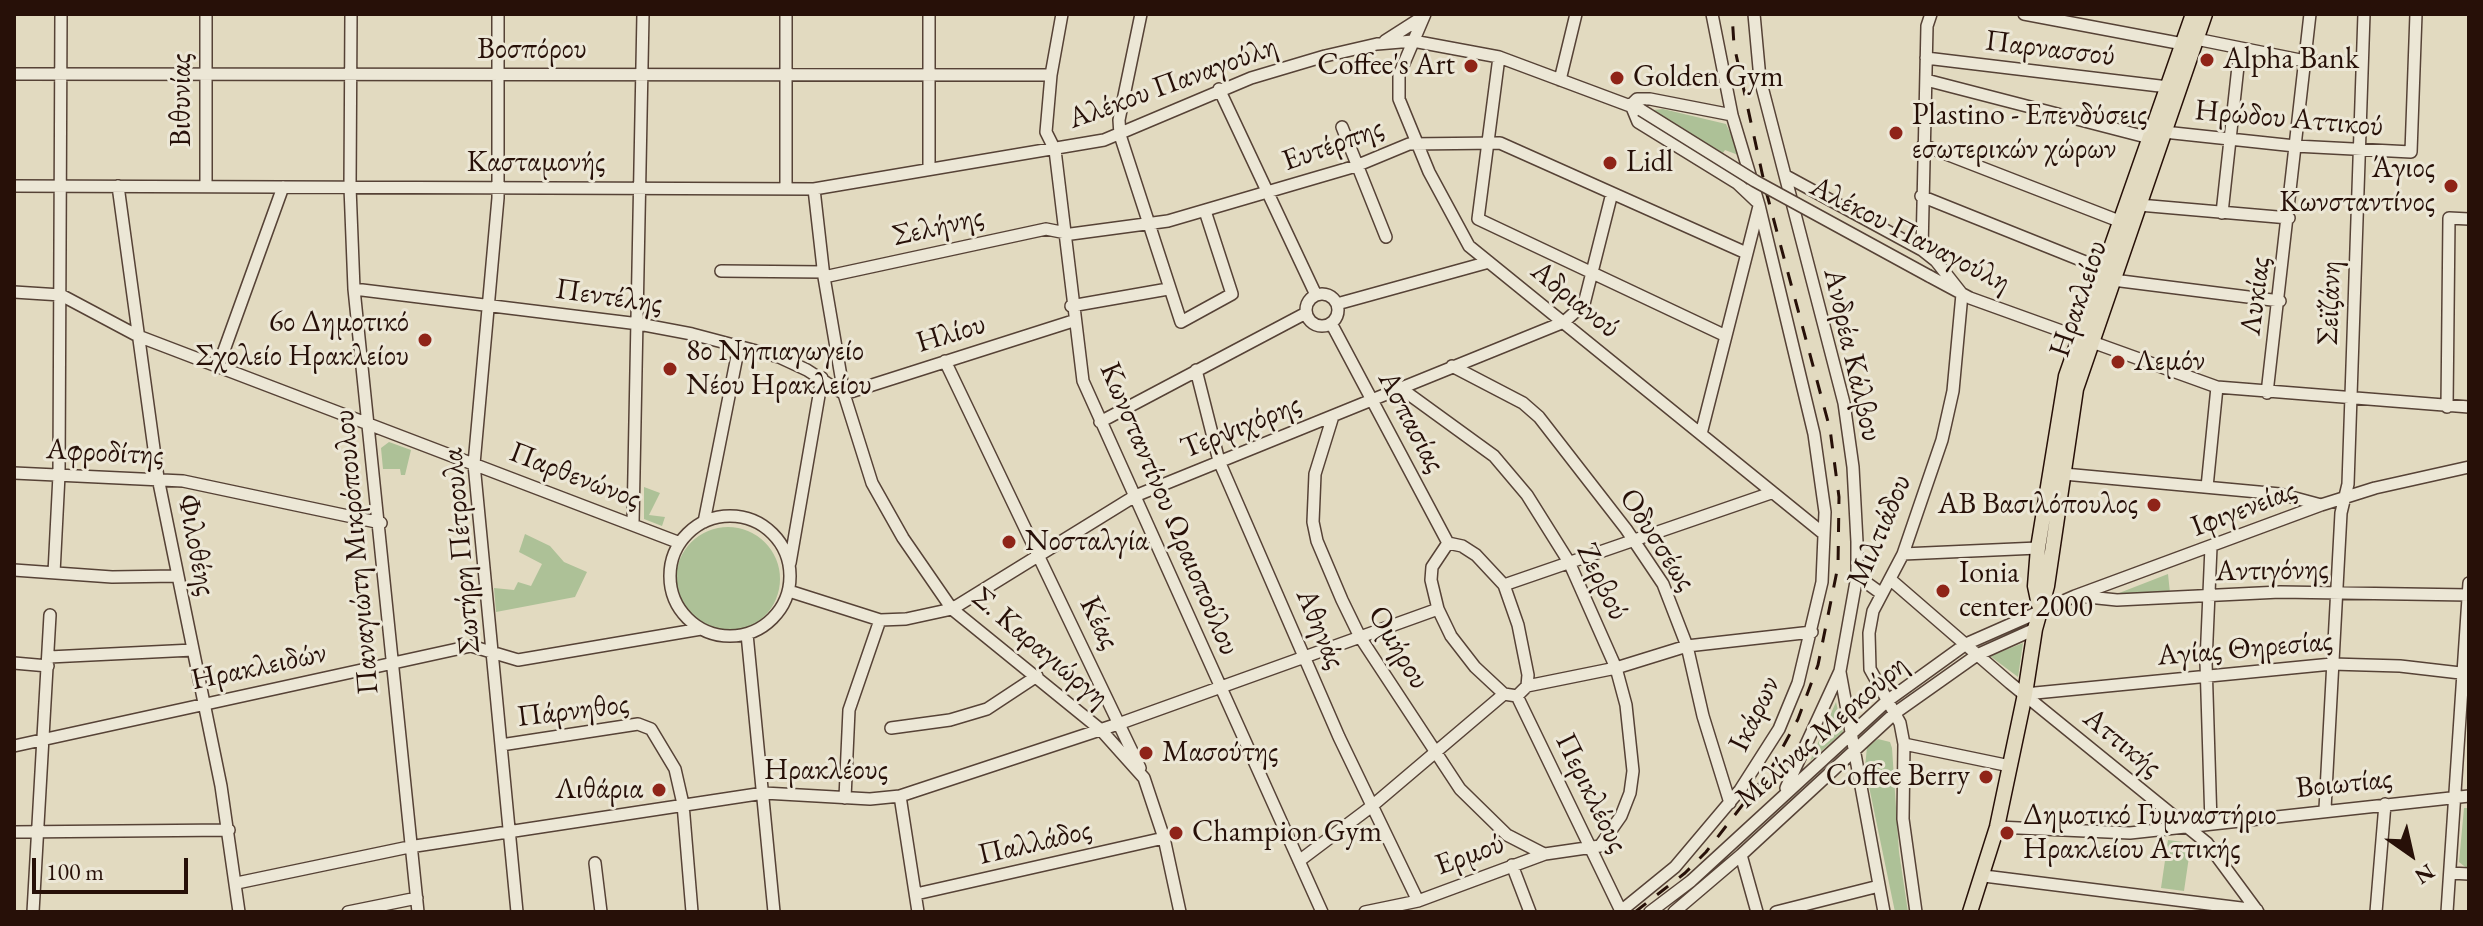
<!DOCTYPE html>
<html>
<head>
<meta charset="utf-8">
<style>
	body { margin:0 }
	#map { position:relative; width:2483px; height:926px; overflow:hidden; background:#e2dac0; font-family:"EB Garamond",serif }
	canvas { display:block }
	.frame { position:absolute; inset:0; border:16px solid #271008; pointer-events:none }
	.north { position:absolute; left:2371px; top:814px; width:80px; height:80px; -webkit-text-stroke:6px #ece7d6; paint-order:stroke; rotate:146deg; font-size:22px; font-weight:700; line-height:32px; text-align:center; color:#271008 }
	.north::after { content:''; display:block; margin:auto; width:28px; height:36px; background:#271008; clip-path:polygon(50% 0,100% 100%,50% 72%,0 100%) }
	.scale { position:absolute; left:32px; top:858px; width:156px; height:36px; box-sizing:border-box; border:4px solid #271008; border-top:0; padding-left:10px; font-size:24px; line-height:28px; white-space:nowrap; color:#271008; -webkit-text-stroke:6px #ece7d6; paint-order:stroke }
</style>
</head>
<body>
<div id="map">
<canvas width="2483" height="926"></canvas>
<div class="frame"></div>
<div class="north">N</div>
<div class="scale">100 m</div>
</div>
<script>
const ctx = document.querySelector('canvas').getContext('2d');
ctx.lineJoin = 'round';
function fill(path, color) {
  ctx.fillStyle = color;
  ctx.fill(path, 'evenodd');
}
function poly(rows) {
  const path = new Path2D();
  for (const r of rows) {
    if (r.length === 3) {
      path.moveTo(r[0] + r[2], r[1]);
      path.arc(r[0], r[1], r[2], 0, 2 * Math.PI);
      continue;
    }
    path.moveTo(r[0], r[1]);
    for (let i = 2; i < r.length; i += 2) path.lineTo(r[i], r[i + 1]);
  }
  return path;
}
function strokePath(path, color, width, dash) {
  ctx.strokeStyle = color;
  ctx.lineWidth = width;
  ctx.lineCap = dash ? 'butt' : 'round';
  ctx.setLineDash(dash || []);
  ctx.stroke(path);
}
function label(font, color, halo, rows, align = 'center') {
  ctx.font = font + ' "EB Garamond",serif';
  ctx.lineWidth = 6;
  ctx.setLineDash([]);
  ctx.textBaseline = 'middle';
  ctx.strokeStyle = halo;
  ctx.fillStyle = color;
  for (const [text, x, y, turn = 0] of rows) {
    ctx.save();
    ctx.translate(x, y);
    ctx.rotate((+turn || 0) * Math.PI / 180);
    ctx.textAlign = isNaN(turn) ? turn : align;
    if (halo) ctx.strokeText(text, 0, 0);
    ctx.fillText(text, 0, 0);
    ctx.restore();
  }
}
const green = poly([
	[1663,109,1726,124,1741,156,1725,150,1723,153,1653,110],
	[389,442,411,450,405,475,401,475,400,469,383,469,381,448],
	[644,487,660,493,649,515,665,517,662,526,644,519],
	[728,579,52],
	[525,534,550,546,564,562,587,572,575,597,496,612,494,588,514,590,518,582,531,586,542,564,519,552],
	[2168,574,2170,593,2114,595],
	[2023,643,2018,677,1990,656],
	[1836,702,1843,732,1810,761],
	[1878,739,1890,742,1892,748,1899,852,1908,912,1895,912,1865,767,1867,747],
	[2464,808,2469,808,2469,870,2459,862],
	[2168,840,2191,843,2184,891,2161,888]
]);
const minor = poly([
	[351,14,350,187,354,289,418,912],
	[498,14,498,198,474,464,517,912],
	[929,14,929,169],
	[1062,14,1051,75,1046,132,1055,150,1083,381,1322,912],
	[1141,14,1119,120,1120,135,1181,322,1232,294,1205,211],
	[1425,14,1399,75,1399,99,1429,172,1469,246,1824,534],
	[1754,14,1760,79,1844,403,1853,467,1857,542,1857,576,1840,671,1786,788],
	[2024,14,2183,44],
	[2196,39,2305,61,2362,64],
	[1385,41,1421,18],
	[1926,58,2168,87],
	[14,74,1051,75],
	[1560,80,1576,14],
	[1926,80,2150,138],
	[1219,89,1316,295],
	[1732,115,1650,99,1637,99,1631,105,1638,122,1737,183,1756,201],
	[1342,127,1386,237],
	[2164,132,2295,146,2411,152,2416,14],
	[1923,145,2119,221],
	[1786,176,1922,250,1936,261,1962,294,1953,391,1942,440,1903,554,1873,611,1869,633,1870,669,1900,723,1904,744,1903,819,1916,912],
	[14,186,814,189,1104,140,1251,78,1325,56,1377,44,1413,41,1499,57,1641,110],
	[118,186,158,478,221,786,239,912],
	[206,186,206,14],
	[786,189,786,14],
	[814,189,824,277,844,394,872,483,903,538,952,609,1101,730,1144,778,1164,838,1180,912],
	[1921,196,2103,269],
	[2139,205,2289,218],
	[2222,213,2240,48],
	[1478,219,1726,336],
	[1478,219,1499,57],
	[1922,250,1927,26,1931,14],
	[721,271,823,272],
	[1929,276,1970,298,2217,387,2469,407],
	[824,277,1046,229,1071,234,1168,221,1356,166,1409,144,1500,143,1744,252],
	[2113,280,2280,301],
	[354,289,639,324,692,334,779,357,807,370,844,394,1073,321],
	[14,292,61,295,138,336,680,543],
	[1322,310,16],
	[1337,304,1489,262],
	[1071,306,1168,289],
	[1331,323,1448,543],
	[945,361,1140,768],
	[1452,366,1523,403,1539,417,1626,529,1663,584,1687,646,1703,716,1730,803],
	[218,367,283,187],
	[1196,370,1219,461,1339,737,1418,901],
	[2267,393,2310,14],
	[2447,407,2449,218,2469,219],
	[1333,416,1315,474,1313,522,1317,541,1342,600,1360,637,1460,789,1507,835,1544,854],
	[1100,422,1306,313],
	[1701,434,1759,206],
	[14,473,183,481,381,523],
	[2064,474,2280,494,2321,505],
	[2207,487,2217,387],
	[730,576,60],
	[704,522,739,346],
	[633,523,643,14],
	[1448,543,1462,546,1476,555,1504,585,1518,625,1528,675,1527,686,1517,696,1504,694,1475,667,1451,636,1438,609,1431,580,1432,567,1448,543],
	[1903,554,2038,548],
	[790,563,822,378],
	[14,570,112,577,177,576],
	[54,573,59,475,61,14],
	[1857,576,1882,594],
	[1891,580,2010,683,2207,843,2258,912],
	[1504,585,1771,493],
	[789,591,880,620,906,619,952,609,1135,496,1564,322,1584,304,1612,193],
	[2078,596,2117,600,2280,592,2469,595],
	[747,634,774,912],
	[49,657,193,650],
	[14,663,48,666],
	[1840,672,1884,912],
	[1527,686,1616,668,1687,646,1812,632],
	[2025,694,2332,664,2400,666,2469,674],
	[1517,696,1621,911,1675,867,1740,790,1779,729,1798,683,1822,582,1825,512,1814,434,1759,205,1732,115,1712,14],
	[891,728,950,720,987,709,1037,676],
	[1904,744,2010,766],
	[501,745,638,724,651,729,675,769,683,804,692,912],
	[14,746,471,646,518,660,701,629],
	[900,796,918,912],
	[845,798,849,710,880,620],
	[2325,809,2341,513,2348,484,2364,14],
	[2211,823,2206,662,2211,547],
	[1997,827,2130,833,2469,796],
	[14,832,229,830],
	[1741,855,1757,912],
	[1299,861,1372,806,1504,694],
	[595,863,601,912],
	[1512,865,1530,912],
	[2450,873,2469,874],
	[1984,876,2257,910],
	[237,883,409,847,764,793,870,799,900,796,1121,723,1438,609],
	[916,894,1164,838],
	[33,912,50,615],
	[348,912,417,898],
	[1365,912,1418,901,1545,854,1600,846,1621,816,1630,793,1633,771,1626,705,1616,668,1569,562,1527,495,1494,456,1399,387],
	[1650,912,1691,881,1887,701,1966,644,2075,596,2321,505,2375,488,2469,467],
	[1674,912,1741,855,1895,713,1977,655,2035,629],
	[1776,912,1879,886],
	[2376,912,2385,804],
	[2447,912,2469,583]
]);
const major = poly([
	[2039,605,2035,586,2038,548,2066,376,2193,14],
	[1970,912,1997,827,2025,694,2035,629,2047,586,2076,389,2205,14]
]);
const rail = poly([
	[1635,912,1685,873,1706,852,1772,767,1798,719,1818,665,1838,566,1839,497,1830,429,1766,191,1734,45,1732,14]
]);
const minorBridge = poly([
	[1641,110,1755,181,1929,276]
]);
const markers = [
	[2207,60,8,"#8f2418"],
	[1471,66,8,"#8f2418"],
	[1617,78,8,"#8f2418"],
	[1896,133,8,"#8f2418"],
	[1610,163,8,"#8f2418"],
	[2451,186,8,"#8f2418"],
	[425,340,8,"#8f2418"],
	[2118,362,8,"#8f2418"],
	[670,369,8,"#8f2418"],
	[2154,505,8,"#8f2418"],
	[1009,542,8,"#8f2418"],
	[1943,591,8,"#8f2418"],
	[1146,753,8,"#8f2418"],
	[1986,777,8,"#8f2418"],
	[659,790,8,"#8f2418"],
	[1176,833,8,"#8f2418"],
	[2007,833,8,"#8f2418"]
];
const streetNames = [
	["Παρνασσού",2050,49,7],
	["Βοσπόρου",532,50],
	["Αλέκου Παναγούλη",1173,83,-20],
	["Βιθυνίας",182,100,-90],
	["Ηρώδου Αττικού",2289,119,5],
	["Ευτέρπης",1333,145,-20],
	["Κασταμονής",536,163],
	["Σελήνης",938,227,-13],
	["Αλέκου Παναγούλη",1910,235,27],
	["Λυκίας",2256,296,-83],
	["Πεντέλης",609,297,8],
	["Ηρακλείου",2079,299,-71],
	["Αδριανού",1575,300,39],
	["Σεϊζάνη",2330,303,-88],
	["Ηλίου",951,334,-17],
	["Ανδρέα Κάλβου",1852,355,77],
	["Ασπασίας",1411,422,62],
	["Τερψιχόρης",1241,427,-22],
	["Αφροδίτης",105,453,3],
	["Παρθενώνος",575,476,21],
	["Κωνσταντίνου Ωραιοπούλου",1169,509,67],
	["Ιφιγενείας",2244,509,-21],
	["Μιλτιάδου",1880,531,-67],
	["Οδυσσέως",1657,540,57],
	["Φιλοθέης",196,545,79],
	["Σωτήρη Πέτρουλα",462,551,-95],
	["Παναγιώτη Μικρόπουλου",357,552,-95],
	["Αντιγόνης",2272,571,-1],
	["Ζερβού",1602,582,64],
	["Κέας",1099,623,64],
	["Αθηνάς",1320,629,67],
	["Σ. Καραγιώργη",1040,648,40],
	["Ομήρου",1398,648,59],
	["Αγίας Θηρεσίας",2245,649,-5],
	["Ηρακλειδών",259,667,-12],
	["Πάρνηθος",573,711,-7],
	["Ικάρων",1755,714,-64],
	["Μελίνας Μερκούρη",1822,732,-41],
	["Αττικής",2122,743,39],
	["Ηρακλέους",826,771],
	["Βοιωτίας",2344,784,-6],
	["Περικλέους",1591,793,64],
	["Παλλάδος",1035,843,-13],
	["Ερμού",1470,855,-20]
];
const poiNames = [
	["Alpha Bank",2223,60],
	["Coffee's Art",1455,66,"right"],
	["Golden Gym",1633,78],
	["Plastino - Επενδύσεις",1912,116],
	["εσωτερικών χώρων",1912,150],
	["Lidl",1626,163],
	["Άγιος",2435,169,"right"],
	["Κωνσταντίνος",2435,203,"right"],
	["6ο Δημοτικό",409,323,"right"],
	["Σχολείο Ηρακλείου",409,357,"right"],
	["8ο Νηπιαγωγείο",686,352],
	["Νέου Ηρακλείου",686,386],
	["Λεμόν",2134,362],
	["ΑΒ Βασιλόπουλος",2138,505,"right"],
	["Νοσταλγία",1025,542],
	["Ionia",1959,574],
	["center 2000",1959,608],
	["Μασούτης",1162,753],
	["Coffee Berry",1970,777,"right"],
	["Λιθάρια",643,790,"right"],
	["Δημοτικό Γυμναστήριο",2023,816],
	["Ηρακλείου Αττικής",2023,850],
	["Champion Gym",1192,833]
];
fill(green, '#adc197');
strokePath(minor, '#564236', 14);
strokePath(major, '#271008', 17);
strokePath(minor, '#ece7d6', 11);
strokePath(major, '#e2dac0', 14);
strokePath(rail, '#271008', 3, [14, 14]);
strokePath(minorBridge, '#564236', 14, []);
strokePath(minorBridge, '#ece7d6', 11);
for (const [x, y, r, color] of markers) {
  const dot = new Path2D();
  dot.arc(x, y, r, 0, 2 * Math.PI);
  ctx.fillStyle = color;
  ctx.fill(dot);
  strokePath(dot, '#ece7d6', 3);
}
label('30px', '#271008', '#ece7d6', streetNames);
label('30px', '#271008', '#ece7d6', poiNames, 'left');
</script>
</body>
</html>
